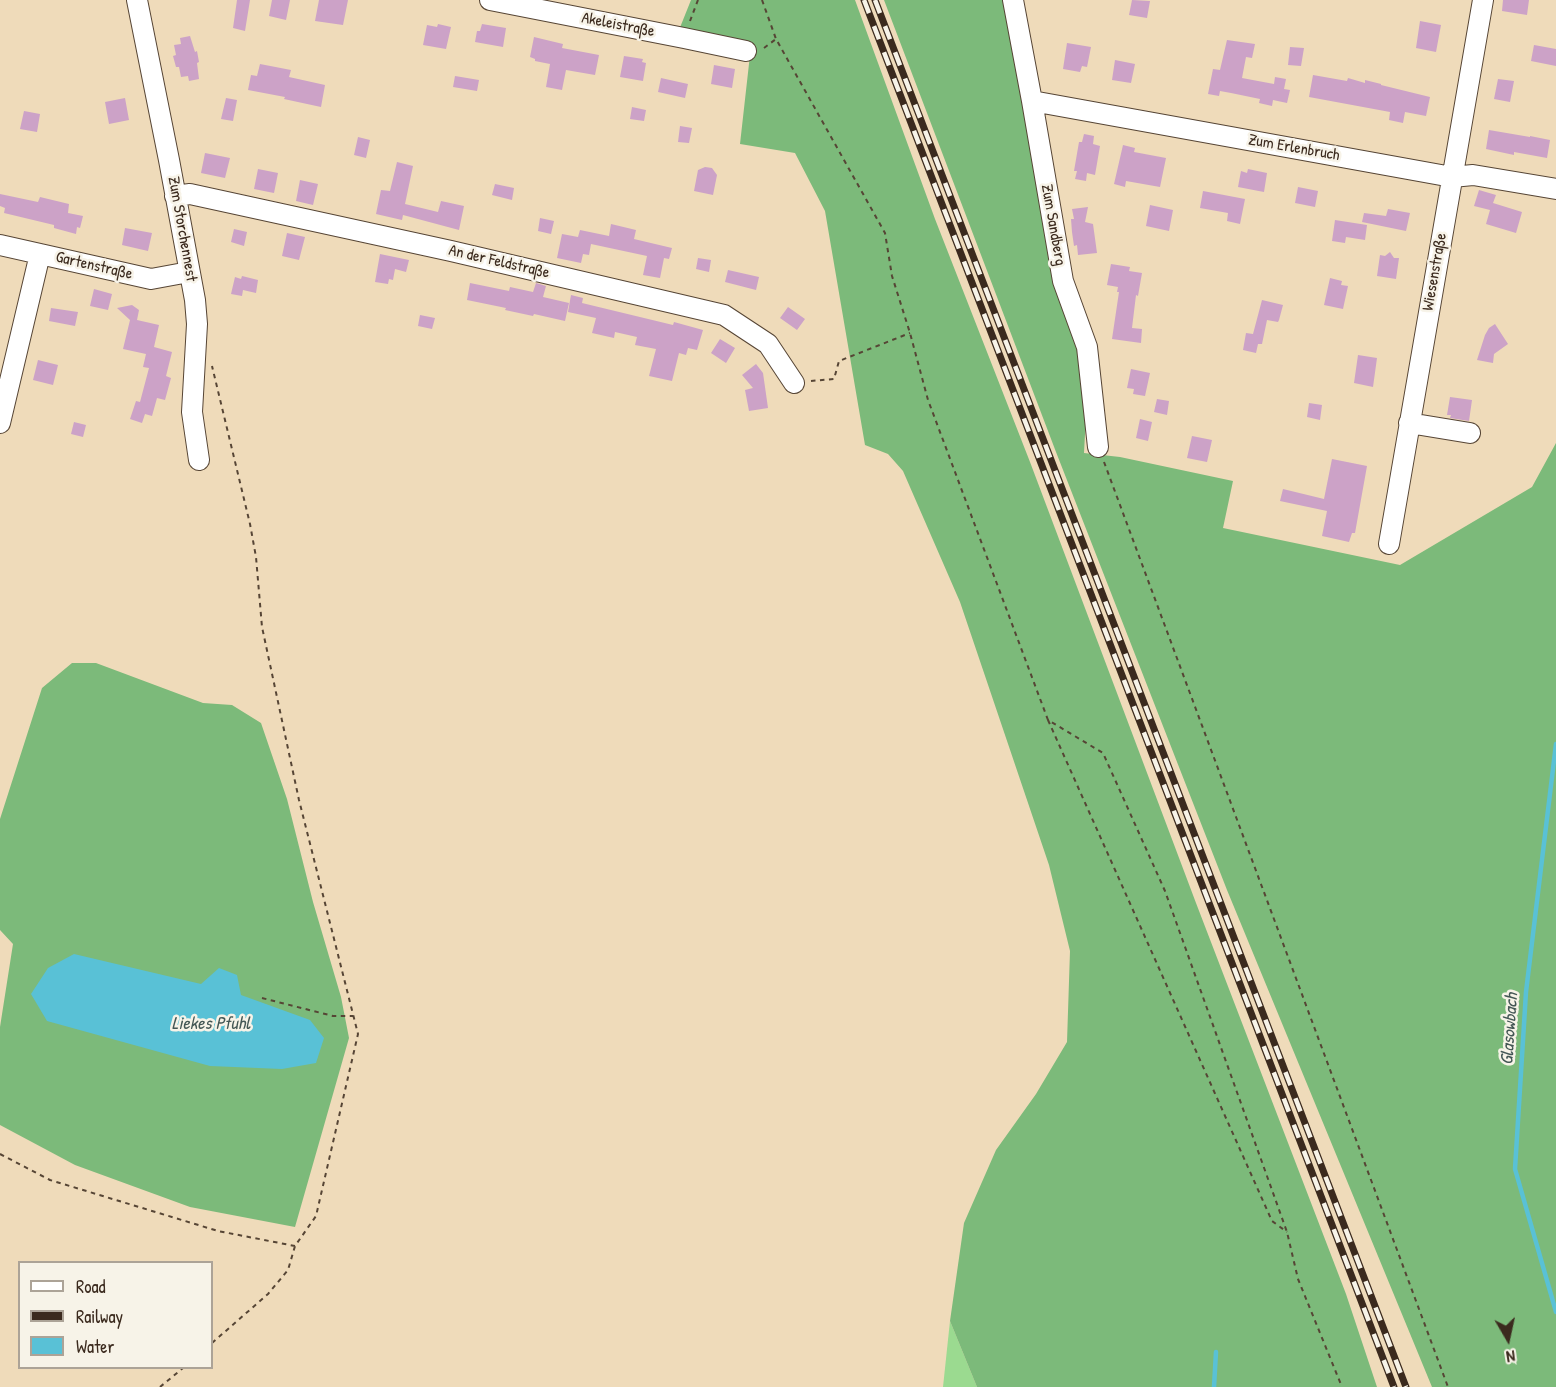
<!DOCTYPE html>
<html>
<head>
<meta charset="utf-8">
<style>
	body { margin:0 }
	#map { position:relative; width:1556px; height:1387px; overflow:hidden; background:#efdbba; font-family:"Patrick Hand",sans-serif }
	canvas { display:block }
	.legend { position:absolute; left:18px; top:1261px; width:195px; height:108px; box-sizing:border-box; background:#f7f3e8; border:2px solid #aca397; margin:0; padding:8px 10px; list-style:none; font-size:18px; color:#3b2a1e }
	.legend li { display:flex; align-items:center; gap:12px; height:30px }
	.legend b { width:30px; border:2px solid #aca397 }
	.north { position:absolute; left:1478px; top:1309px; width:60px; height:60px; -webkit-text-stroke:4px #f7f3e8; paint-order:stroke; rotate:171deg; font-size:16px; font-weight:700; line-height:24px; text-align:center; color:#3b2a1e }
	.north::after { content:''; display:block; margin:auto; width:21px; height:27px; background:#3b2a1e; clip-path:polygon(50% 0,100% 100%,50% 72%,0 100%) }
</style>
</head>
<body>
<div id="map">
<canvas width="1556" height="1387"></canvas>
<ul class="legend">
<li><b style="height:8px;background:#fff"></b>Road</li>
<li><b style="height:8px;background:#3b2a1e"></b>Railway</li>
<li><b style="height:16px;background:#59c1d6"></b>Water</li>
</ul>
<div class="north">N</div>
</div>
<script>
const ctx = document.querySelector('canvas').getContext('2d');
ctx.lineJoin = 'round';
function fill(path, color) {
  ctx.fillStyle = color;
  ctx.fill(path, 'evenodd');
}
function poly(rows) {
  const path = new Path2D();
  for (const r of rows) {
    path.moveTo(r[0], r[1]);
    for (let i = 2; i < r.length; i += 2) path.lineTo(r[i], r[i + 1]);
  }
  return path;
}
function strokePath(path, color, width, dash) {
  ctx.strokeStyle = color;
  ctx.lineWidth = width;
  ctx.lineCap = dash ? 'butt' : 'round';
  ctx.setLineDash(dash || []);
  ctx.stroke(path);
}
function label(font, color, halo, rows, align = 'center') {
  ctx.font = font + ' "Patrick Hand",sans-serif';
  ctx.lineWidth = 5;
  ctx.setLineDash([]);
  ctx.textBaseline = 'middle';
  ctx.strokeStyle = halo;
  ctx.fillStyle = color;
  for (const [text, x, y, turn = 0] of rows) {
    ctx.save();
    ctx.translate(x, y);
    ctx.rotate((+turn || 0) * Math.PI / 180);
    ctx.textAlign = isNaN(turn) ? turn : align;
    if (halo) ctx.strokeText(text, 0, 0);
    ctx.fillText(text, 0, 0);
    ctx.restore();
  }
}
const green = poly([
	[950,1321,977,1387,943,1387]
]);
const forest = poly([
	[691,0,855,0,935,219,1030,462,1196,903,1346,1294,1377,1387,977,1387,950,1321,964,1223,996,1150,1036,1094,1067,1042,1070,951,1049,865,960,602,903,471,888,454,865,445,825,211,795,153,740,144,751,46,679,30],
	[884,0,1007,0,1088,377,1084,453,1120,457,1233,481,1223,528,1400,565,1532,487,1556,443,1556,1387,1432,1387,1227,890,1056,452],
	[72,663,96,663,203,703,232,705,261,723,287,799,313,902,341,997,349,1038,295,1227,190,1207,75,1165,0,1125,0,1027,13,944,0,930,0,819,42,688]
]);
const water = poly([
	[74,954,201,984,219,968,237,975,241,995,310,1020,324,1038,316,1063,282,1069,210,1066,47,1021,31,994,48,968]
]);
const stream = poly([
	[1556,744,1526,992,1515,1169,1556,1312],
	[1214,1387,1216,1352]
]);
const building = poly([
	[237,0,250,0,245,31,233,28],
	[272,0,290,0,286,20,269,16],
	[319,0,348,0,343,25,315,21],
	[1132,0,1150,1,1147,18,1129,15],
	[1503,0,1529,0,1527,15,1502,11],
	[1420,21,1441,25,1436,52,1416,48],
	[438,24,451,27,446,49,423,45,427,25,437,27],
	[482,24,506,28,503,47,475,42,477,31,480,31],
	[190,36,195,52,197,51,199,62,197,63,199,79,189,81,188,76,181,77,179,67,176,67,173,56,176,55,174,45,181,44,180,38],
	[534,37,563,44,562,48,599,55,595,75,566,70,562,90,546,87,550,64,535,61,535,59,530,57],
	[1227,40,1255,44,1252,58,1246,57,1242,78,1274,84,1275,77,1286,79,1284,89,1290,90,1287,103,1273,100,1272,106,1259,103,1260,99,1231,93,1220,91,1219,96,1208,94,1213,69,1220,70],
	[1067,43,1091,47,1087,67,1082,66,1080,72,1063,69],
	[1534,45,1556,49,1556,66,1531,61],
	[1290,47,1304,48,1301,66,1288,65],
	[624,56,643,59,642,62,646,63,643,81,620,77],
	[1115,60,1135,64,1131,83,1112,80],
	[260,64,291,70,289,77,325,85,321,107,284,99,285,97,248,90,251,75,257,76],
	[714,65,735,69,732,88,711,84],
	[1313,75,1347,81,1348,78,1365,83,1365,80,1381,84,1381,85,1430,97,1426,116,1405,112,1403,123,1389,120,1390,112,1309,97],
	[455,76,479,80,477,91,453,87],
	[661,78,688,84,685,98,658,92],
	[1498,79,1514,81,1510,102,1494,99],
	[125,98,129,120,109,124,105,102],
	[226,98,237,100,233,121,221,119],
	[632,107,646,110,644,121,630,119],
	[24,111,40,114,37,132,20,129],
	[680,126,692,128,689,143,678,142],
	[1489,130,1530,137,1530,136,1550,140,1547,158,1514,152,1514,155,1486,149],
	[1084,134,1094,136,1093,144,1100,146,1095,175,1087,173,1086,181,1075,179,1077,171,1074,171,1079,142,1082,142],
	[358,137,370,140,366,158,354,155],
	[1123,145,1135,148,1134,152,1166,158,1160,187,1126,181,1125,187,1114,184],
	[205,153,230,158,225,178,201,173],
	[397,162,413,166,405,204,438,212,441,201,464,206,459,230,403,215,402,220,376,214,381,190,390,191],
	[705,167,712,168,717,175,713,195,694,191,698,170],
	[258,169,278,173,274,193,254,189],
	[1248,169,1267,173,1264,192,1238,187,1241,171,1247,173],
	[300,180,318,184,313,205,296,201],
	[495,184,514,188,512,200,492,195],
	[1298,187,1318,191,1315,207,1295,203],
	[1479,190,1496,195,1493,203,1522,212,1516,233,1486,224,1490,210,1474,206],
	[1203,191,1245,199,1240,224,1227,221,1228,213,1200,208],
	[0,194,38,202,40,197,69,204,68,213,83,216,80,228,77,227,76,234,54,228,54,225,4,213,5,208,0,206],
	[1150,205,1173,210,1169,231,1146,226],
	[1088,207,1085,222,1093,224,1097,253,1078,255,1077,245,1074,246,1072,232,1071,219,1074,219,1072,209],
	[1388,209,1410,213,1406,231,1362,222,1364,213,1386,216],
	[540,218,554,221,551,234,538,231],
	[1335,220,1367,225,1365,240,1346,237,1345,243,1332,241],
	[611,224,636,230,634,239,672,248,669,259,664,258,660,278,643,275,647,256,591,244,589,255,583,254,581,263,557,258,562,234,578,237,580,230,609,236],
	[125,228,152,233,148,251,122,245],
	[234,229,247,232,244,246,231,242],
	[287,233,305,237,299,260,282,256],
	[1390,252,1394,258,1399,258,1396,279,1377,276,1380,255,1385,256],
	[380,254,409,260,406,272,395,269,393,280,389,279,388,284,375,282],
	[698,258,711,260,709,272,696,269],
	[1111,264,1130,267,1129,271,1142,273,1138,296,1136,295,1132,328,1142,329,1141,343,1112,339,1119,292,1117,292,1118,287,1107,285],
	[728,270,759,277,756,290,725,282],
	[242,276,258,280,256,293,243,290,242,296,231,294,235,277,241,279],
	[1330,278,1342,281,1341,285,1348,286,1343,309,1324,305],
	[470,283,509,291,510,287,533,292,536,283,546,286,543,297,569,303,565,321,534,314,533,316,505,310,506,308,467,300],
	[94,289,112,294,108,310,90,306],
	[571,295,583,298,582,303,673,325,674,322,703,330,697,350,688,348,686,355,679,353,672,381,649,376,656,349,635,345,637,337,615,332,614,338,592,333,596,318,568,312],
	[1262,300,1283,305,1279,320,1278,322,1267,320,1262,344,1258,344,1256,353,1243,350,1246,333,1253,334],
	[132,305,139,310,137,320,159,325,154,347,172,352,166,376,171,378,165,400,157,398,152,416,145,414,142,423,130,419,136,401,140,402,149,368,143,367,146,354,123,349,130,320,117,308],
	[788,307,805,319,797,330,780,318],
	[51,308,78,312,75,326,49,321],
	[420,315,435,318,432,329,418,326],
	[1495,324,1508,344,1494,354,1493,363,1477,360,1485,335,1489,328],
	[720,339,735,348,726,363,711,353],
	[1358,355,1377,358,1373,387,1354,383],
	[38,360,58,365,53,385,33,380],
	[756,364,763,373,768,408,749,411,745,390,753,388,742,375],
	[1131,369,1150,373,1145,396,1133,394,1134,389,1127,388],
	[1450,397,1472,400,1469,421,1450,418,1451,415,1447,415],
	[1157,399,1169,401,1167,415,1154,412],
	[1309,403,1322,405,1320,420,1307,417],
	[1140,419,1152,422,1148,441,1136,438],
	[74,422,86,425,83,437,71,434],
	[1192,436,1212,440,1207,462,1187,458],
	[1332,459,1367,466,1355,533,1352,533,1349,542,1322,536,1327,511,1280,501,1283,489,1324,499]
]);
const path = poly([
	[762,0,776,39,885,233,892,276,910,333,928,400,1048,720,1103,753,1165,891,1287,1232,1298,1279,1342,1387],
	[690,21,698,0],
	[764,48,776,39],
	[811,381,834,379,839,361,910,333],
	[1104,462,1448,1387],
	[1048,720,1272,1221,1287,1232],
	[262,998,333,1016,353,1016],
	[0,1154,50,1180,218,1231,295,1246],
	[212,1343,268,1294,288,1270,295,1246,316,1216,358,1034,299,800,262,627,256,557,250,524,212,366],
	[160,1387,183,1368]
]);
const minor = poly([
	[137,0,169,160,195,300,197,324,192,412,199,460],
	[490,0,684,38,746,51],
	[1013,0,1032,101,1063,281,1087,347,1098,447],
	[1032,101,1452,177,1473,175,1556,189],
	[175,196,190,194,451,251,724,315,768,344,794,383],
	[0,245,151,279,189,272],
	[0,423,40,254],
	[1409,423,1470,433],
	[1389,544,1483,0]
]);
const rail = poly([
	[864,0,1394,1387],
	[875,0,1406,1387]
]);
const streetNames = [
	["Akeleistraße",618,25,11],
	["Zum Erlenbruch",1294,148,10],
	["Zum Sandberg",1053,225,80],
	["Zum Storchennest",182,229,80],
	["An der Feldstraße",499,262,13],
	["Gartenstraße",94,266,13],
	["Wiesenstraße",1435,272,-80]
];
const waterNames = [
	["Liekes Pfuhl",211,1024],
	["Glasowbach",1510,1029,-86]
];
fill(green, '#9bda90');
fill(forest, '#7cba7a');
fill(water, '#59c1d6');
strokePath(stream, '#59c1d6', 4.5);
fill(building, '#cca2c7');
strokePath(minor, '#564535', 22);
strokePath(path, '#564535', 2, [4.5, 4.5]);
strokePath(minor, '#fff', 20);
strokePath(rail, '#3b2a1e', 7);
strokePath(rail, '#f7f3e8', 4.5, [14]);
label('16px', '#3b2a1e', '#f7f3e8', streetNames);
label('italic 18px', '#445755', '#f7f3e8', waterNames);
</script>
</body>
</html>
